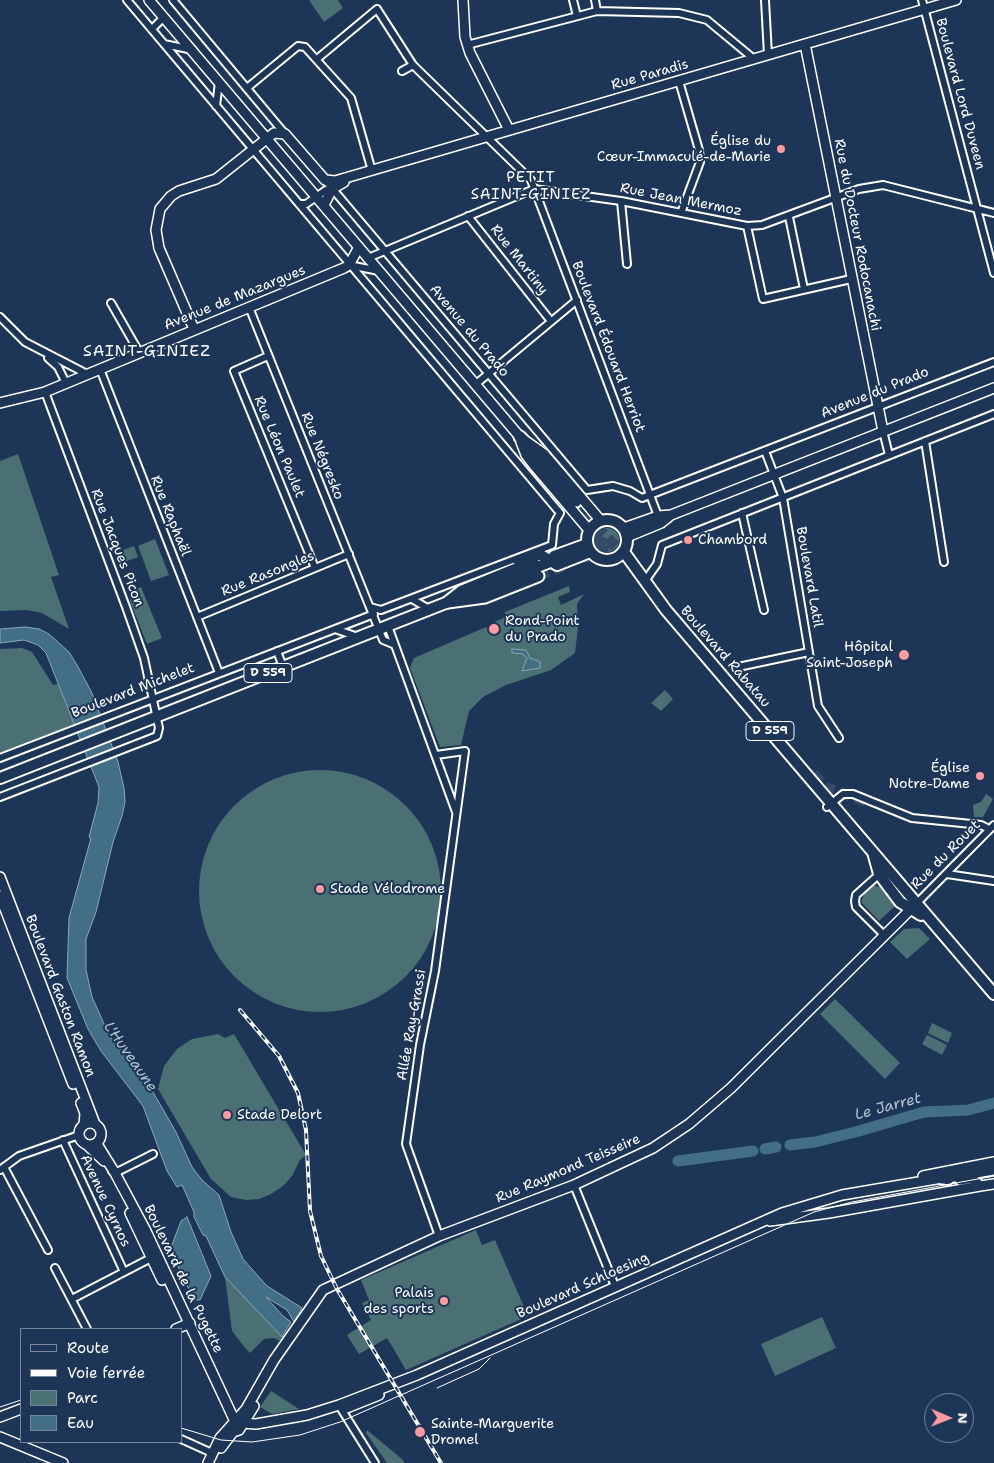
<!DOCTYPE html>
<html>
<head>
<meta charset="utf-8">
<style>
	body { margin:0 }
	#map { position:relative; width:994px; height:1463px; overflow:hidden; background:#1d3557; font-family:"Shantell Sans",sans-serif }
	canvas { display:block }
	.legend { position:absolute; left:20px; top:1328px; width:162px; height:115px; box-sizing:border-box; background:#1d3557; border:1px solid #77869a; margin:0; padding:6px 9px; list-style:none; font-size:15px; color:#fff }
	.legend li { display:flex; align-items:center; gap:10px; height:25px }
	.legend b { width:25px; border:1px solid #77869a }
	.north { position:absolute; left:924px; top:1393px; width:50px; height:50px; box-sizing:border-box; background:#1d3557; border:1px solid #77869a; border-radius:50%; rotate:91deg; font-size:14px; font-weight:700; line-height:20px; text-align:center; color:#fff }
	.north::after { content:''; display:block; margin:auto; width:18px; height:22px; background:#ff9aa2; clip-path:polygon(50% 0,100% 100%,50% 72%,0 100%) }
</style>
</head>
<body>
<div id="map">
<canvas width="994" height="1463"></canvas>
<ul class="legend">
<li><b style="height:6px;background:#1d3557"></b>Route</li>
<li><b style="height:6px;background:#fff"></b>Voie ferrée</li>
<li><b style="height:14px;background:#4a7073"></b>Parc</li>
<li><b style="height:14px;background:#426e86"></b>Eau</li>
</ul>
<div class="north">N</div>
</div>
<script>
const ctx = document.querySelector('canvas').getContext('2d');
ctx.lineJoin = 'round';
function fill(path, color) {
  ctx.fillStyle = color;
  ctx.fill(path, 'evenodd');
}
function poly(rows) {
  const path = new Path2D();
  for (const r of rows) {
    if (r.length === 3) {
      path.moveTo(r[0] + r[2], r[1]);
      path.arc(r[0], r[1], r[2], 0, 2 * Math.PI);
      continue;
    }
    path.moveTo(r[0], r[1]);
    for (let i = 2; i < r.length; i += 2) path.lineTo(r[i], r[i + 1]);
  }
  return path;
}
function strokePath(path, color, width, dash) {
  ctx.strokeStyle = color;
  ctx.lineWidth = width;
  ctx.lineCap = dash ? 'butt' : 'round';
  ctx.setLineDash(dash || []);
  ctx.stroke(path);
}
function label(font, color, halo, rows, align = 'center') {
  ctx.font = font + ' "Shantell Sans",sans-serif';
  ctx.lineWidth = 4;
  ctx.setLineDash([]);
  ctx.textBaseline = 'middle';
  ctx.strokeStyle = halo;
  ctx.fillStyle = color;
  for (const [text, x, y, turn = 0] of rows) {
    ctx.save();
    ctx.translate(x, y);
    ctx.rotate((+turn || 0) * Math.PI / 180);
    ctx.textAlign = isNaN(turn) ? turn : align;
    if (halo) ctx.strokeText(text, 0, 0);
    ctx.fillText(text, 0, 0);
    ctx.restore();
  }
}
const green = poly([
	[309,0,338,0,343,8,324,22],
	[18,454,59,575,51,577,69,629,42,613,27,610,0,611,0,461],
	[607,540,12],
	[155,539,169,575,151,581,138,546],
	[134,546,138,557,119,564,115,553],
	[569,586,570,592,558,597,561,605,584,594,577,604,578,628,575,653,551,670,506,685,483,697,469,711,461,745,440,747,410,668,414,658,486,627,491,629,492,623,506,617,505,612],
	[141,587,162,638,147,644,130,601,133,597,131,591],
	[22,648,32,652,53,685,58,684,74,725,0,755,0,649],
	[665,690,673,699,661,711,651,703],
	[320,891,121],
	[986,794,993,799,983,817,974,817,973,805,981,802],
	[882,884,896,905,879,921,861,902,864,894,874,885,878,887],
	[919,928,930,939,907,959,890,942,904,929],
	[835,999,900,1063,885,1079,820,1014],
	[932,1023,952,1033,948,1043,928,1033],
	[218,1034,225,1038,234,1034,306,1155,300,1160,292,1176,283,1186,271,1194,259,1199,246,1200,231,1197,211,1179,158,1089,164,1066,177,1049,192,1039],
	[927,1035,947,1045,942,1055,922,1044],
	[476,1230,482,1245,495,1240,528,1316,406,1370,387,1338,359,1354,347,1335,371,1320,362,1303,369,1300,361,1280],
	[225,1277,282,1337,280,1341,274,1338,264,1339,250,1353,242,1344,232,1331],
	[822,1317,836,1348,775,1376,761,1344],
	[271,1391,299,1409,272,1414,260,1407],
	[367,1430,402,1459,405,1463,387,1463,366,1433]
]);
const water = poly([
	[25,627,39,629,49,634,69,652,77,665,92,693,118,762,124,788,125,802,122,816,113,842,96,912,86,939,86,970,92,997,109,1035,146,1080,176,1132,192,1167,202,1180,219,1195,231,1232,243,1259,267,1286,302,1308,294,1322,287,1310,266,1297,283,1316,291,1322,282,1337,225,1277,206,1236,203,1235,194,1217,194,1212,182,1185,177,1187,167,1171,143,1106,101,1051,88,1029,67,978,69,918,91,838,89,837,98,803,99,787,46,653,38,645,24,640,0,643,0,629,25,627],
	[512,649,526,650,530,658,540,662,540,668,522,671,527,658,523,654,512,653,512,649],
	[187,1217,211,1276,200,1300,194,1300,170,1250,181,1221,187,1217]
]);
const river = poly([
	[790,1145,815,1142,859,1131,924,1112,968,1110,994,1103],
	[765,1149,776,1147],
	[678,1161,753,1151]
]);
const highwayTunnel = poly([
	[573,503,630,561],
	[579,546,595,541,614,545],
	[582,558,604,551,622,554],
	[538,576,568,564],
	[813,774,827,788,871,803]
]);
const street = poly([
	[127,0,560,513,554,524,552,545,381,610,370,607],
	[173,0,285,134],
	[573,0,577,16],
	[595,0,597,11],
	[765,0,768,55],
	[922,0,994,273],
	[152,29,164,17],
	[164,44,193,50],
	[467,45,597,11,679,13,707,20,754,59],
	[317,59,377,9,413,65,531,180,658,516],
	[402,71,413,65],
	[679,81,699,150,700,162,681,213],
	[247,88,298,46,305,47,351,98,372,171],
	[216,106,219,82],
	[325,180,587,490,613,486,630,491,642,498,994,362],
	[621,201,627,264],
	[299,204,306,204,326,190,332,189],
	[468,216,550,320],
	[789,217,804,289],
	[747,226,763,299,851,279],
	[368,258,534,189,621,201,747,226,762,225,859,189,883,185,994,213],
	[349,265,379,271],
	[111,303,139,352],
	[249,307,383,640,395,645],
	[0,317,25,342,87,374],
	[268,356,234,371,315,568],
	[48,358,58,367,66,383],
	[100,369,219,673],
	[476,384,577,300],
	[883,431,889,455],
	[925,441,944,562],
	[765,451,783,498,818,706,839,738],
	[742,513,764,610],
	[645,581,657,564,662,545,994,414],
	[412,599,429,609],
	[197,617,349,554],
	[388,626,456,812],
	[335,629,358,637],
	[277,651,283,667],
	[738,667,809,652],
	[436,755,465,751,435,971,420,1045,406,1144,439,1236],
	[0,758,374,614],
	[0,797,157,736,159,728,144,658,126,607,45,392],
	[827,807,843,794,853,794,912,818,981,825,989,829],
	[947,874,994,881],
	[881,875,875,878,856,895,855,901,856,907,883,934],
	[916,904,994,825],
	[63,1140,124,1272],
	[4,1167,48,1250],
	[0,1170,19,1156,79,1135],
	[112,1171,115,1173,153,1154],
	[574,1185,615,1286],
	[55,1268,87,1329],
	[72,1299,151,1258],
	[340,1407,375,1463],
	[181,1439,212,1453]
]);
const secondary = poly([
	[149,0,520,437,544,454,601,521],
	[463,0,465,37,470,53,509,130],
	[805,44,883,431],
	[324,205,332,189,344,182],
	[194,329,159,248,156,230,160,209,171,196,179,191,216,179,274,133,285,134,325,180,335,181,956,0],
	[0,403,45,392,344,268,349,265,359,247],
	[521,442,526,455,533,464,589,530],
	[624,528,658,516,671,515,994,388],
	[627,537,661,523,671,515],
	[0,877,95,1124],
	[0,896,73,1084],
	[81,1103,85,1113,84,1125],
	[90,1134,11],
	[97,1144,115,1173,145,1229,239,1430],
	[87,1145,104,1161],
	[923,1176,994,1162],
	[960,1180,972,1178,980,1186,994,1184],
	[130,1213,162,1280],
	[770,1221,829,1213,980,1186],
	[176,1329,190,1323],
	[344,1409,379,1395],
	[0,1417,21,1409],
	[236,1419,243,1423,256,1424,307,1415,339,1405,417,1375,782,1213,842,1195,942,1178,948,1180],
	[0,1437,63,1463],
	[221,1448,233,1432,239,1430,254,1406],
	[208,1463,220,1438,246,1409,274,1360,323,1290,439,1236,574,1185,653,1148,689,1124,731,1088,915,905]
]);
const primary = poly([
	[607,540,20],
	[624,552,666,610,994,994],
	[519,562,534,555,541,555,557,565,590,552],
	[0,778,550,562,554,556,587,544],
	[874,856,879,874,900,902,921,915]
]);
const highway = poly([
	[520,437,576,501],
	[448,602,485,597,538,576],
	[448,602,462,591,533,562],
	[942,1178,994,1169]
]);
const tram = poly([
	[437,1388,479,1369,490,1358],
	[0,1407,21,1400],
	[181,1428,221,1440,252,1442,300,1435,340,1422,814,1212,852,1202,994,1176]
]);
const rail = poly([
	[240,1010,279,1056,298,1093,306,1130,310,1211,321,1256,337,1289,441,1463]
]);
const markers = [
	[781,149,5,"#ff9aa2"],
	[688,540,5,"#ff9aa2"],
	[494,629,6,"#ff9aa2"],
	[904,655,6,"#ff9aa2"],
	[980,776,5,"#ff9aa2"],
	[320,889,5,"#ff9aa2"],
	[227,1115,5,"#ff9aa2"],
	[444,1301,5,"#ff9aa2"],
	[420,1432,6,"#ff9aa2"]
];
const shields = [
	[268,673,48],
	[770,731,48]
];
const shieldNames = [
	["D 559",268,673],
	["D 559",770,731]
];
const streetNames = [
	["Rue Paradis",650,75,-16],
	["Boulevard Lord Duveen",960,94,75],
	["Rue Jean Mermoz",681,200,11],
	["Rue du Docteur Rodocanachi",857,235,79],
	["Rue Martiny",519,260,52],
	["Avenue de Mazargues",235,298,-22],
	["Avenue du Prado",469,331,50],
	["Boulevard Édouard Herriot",608,347,69],
	["Avenue du Prado",875,393,-22],
	["Rue Léon Paulet",279,447,67],
	["Rue Négresko",322,456,68],
	["Rue Raphaël",170,516,68],
	["Rue Jacques Picon",117,548,69],
	["Rue Rasongles",268,574,-22],
	["Boulevard Latil",809,577,80],
	["Boulevard Rabatau",725,657,49],
	["Boulevard Michelet",133,691,-21],
	["Rue du Rouet",946,855,-45],
	["Boulevard Gaston Ramon",60,996,69],
	["Allée Ray-Grassi",412,1025,-80],
	["Rue Raymond Teisseire",568,1169,-23],
	["Avenue Cyrnos",105,1201,65],
	["Boulevard de la Pugette",183,1279,64],
	["Boulevard Schloesing",583,1286,-24]
];
const poiNames = [
	["Église du",771,141,"right"],
	["Cœur-Immaculé-de-Marie",771,157,"right"],
	["Chambord",698,540],
	["Rond-Point",505,621],
	["du Prado",505,637],
	["Hôpital",893,647,"right"],
	["Saint-Joseph",893,663,"right"],
	["Église",970,768,"right"],
	["Notre-Dame",970,784,"right"],
	["Stade Vélodrome",330,889],
	["Stade Delort",237,1115],
	["Palais",434,1293,"right"],
	["des sports",434,1309,"right"],
	["Sainte-Marguerite",431,1424],
	["Dromel",431,1440]
];
const neighbourhoodNames = [
	["PETIT",531,178],
	["SAINT-GINIEZ",531,195]
];
const waterNames = [
	["L'Huveaune",130,1057,55],
	["Le Jarret",888,1107,-15]
];
const quarterNames = [
	["SAINT-GINIEZ",147,352]
];
fill(green, '#4a7073');
fill(water, '#426e86');
strokePath(water, '#8ea8b6', 1);
strokePath(river, '#426e86', 11);
strokePath(highwayTunnel, '#344968', 11, [11, 5.5]);
strokePath(street, '#fff', 10);
strokePath(secondary, '#fff', 12);
strokePath(primary, '#fff', 14);
strokePath(highway, '#fff', 15);
strokePath(street, '#1d3557', 6);
strokePath(secondary, '#1d3557', 9);
strokePath(primary, '#1d3557', 10);
strokePath(highway, '#1d3557', 11);
strokePath(tram, '#fff', 1);
strokePath(rail, '#fff', 4);
strokePath(rail, '#1d3557', 2, [5.5]);
for (const [x, y, r, color] of markers) {
  const dot = new Path2D();
  dot.arc(x, y, r, 0, 2 * Math.PI);
  ctx.fillStyle = color;
  ctx.fill(dot);
  strokePath(dot, '#1d3557', 2);
}
for (const [x, y, w] of shields) {
  const box = new Path2D();
  box.roundRect(x - w / 2, y - 9.5, w, 19, 4);
  ctx.fillStyle = '#1d3557';
  ctx.fill(box);
  strokePath(box, '#fff', 1);
}
label('bold 12px', '#fff', null, shieldNames);
label('14px', '#fff', '#1d3557', streetNames);
label('14px', '#fff', '#1d3557', poiNames, 'left');
ctx.letterSpacing = '1px';
label('15px', '#fff', '#1d3557', neighbourhoodNames);
ctx.letterSpacing = '0px';
label('italic 15px', '#b3c5cf', '#1d3557', waterNames);
ctx.letterSpacing = '1px';
label('16px', '#fff', '#1d3557', quarterNames);
ctx.letterSpacing = '0px';
</script>
</body>
</html>
